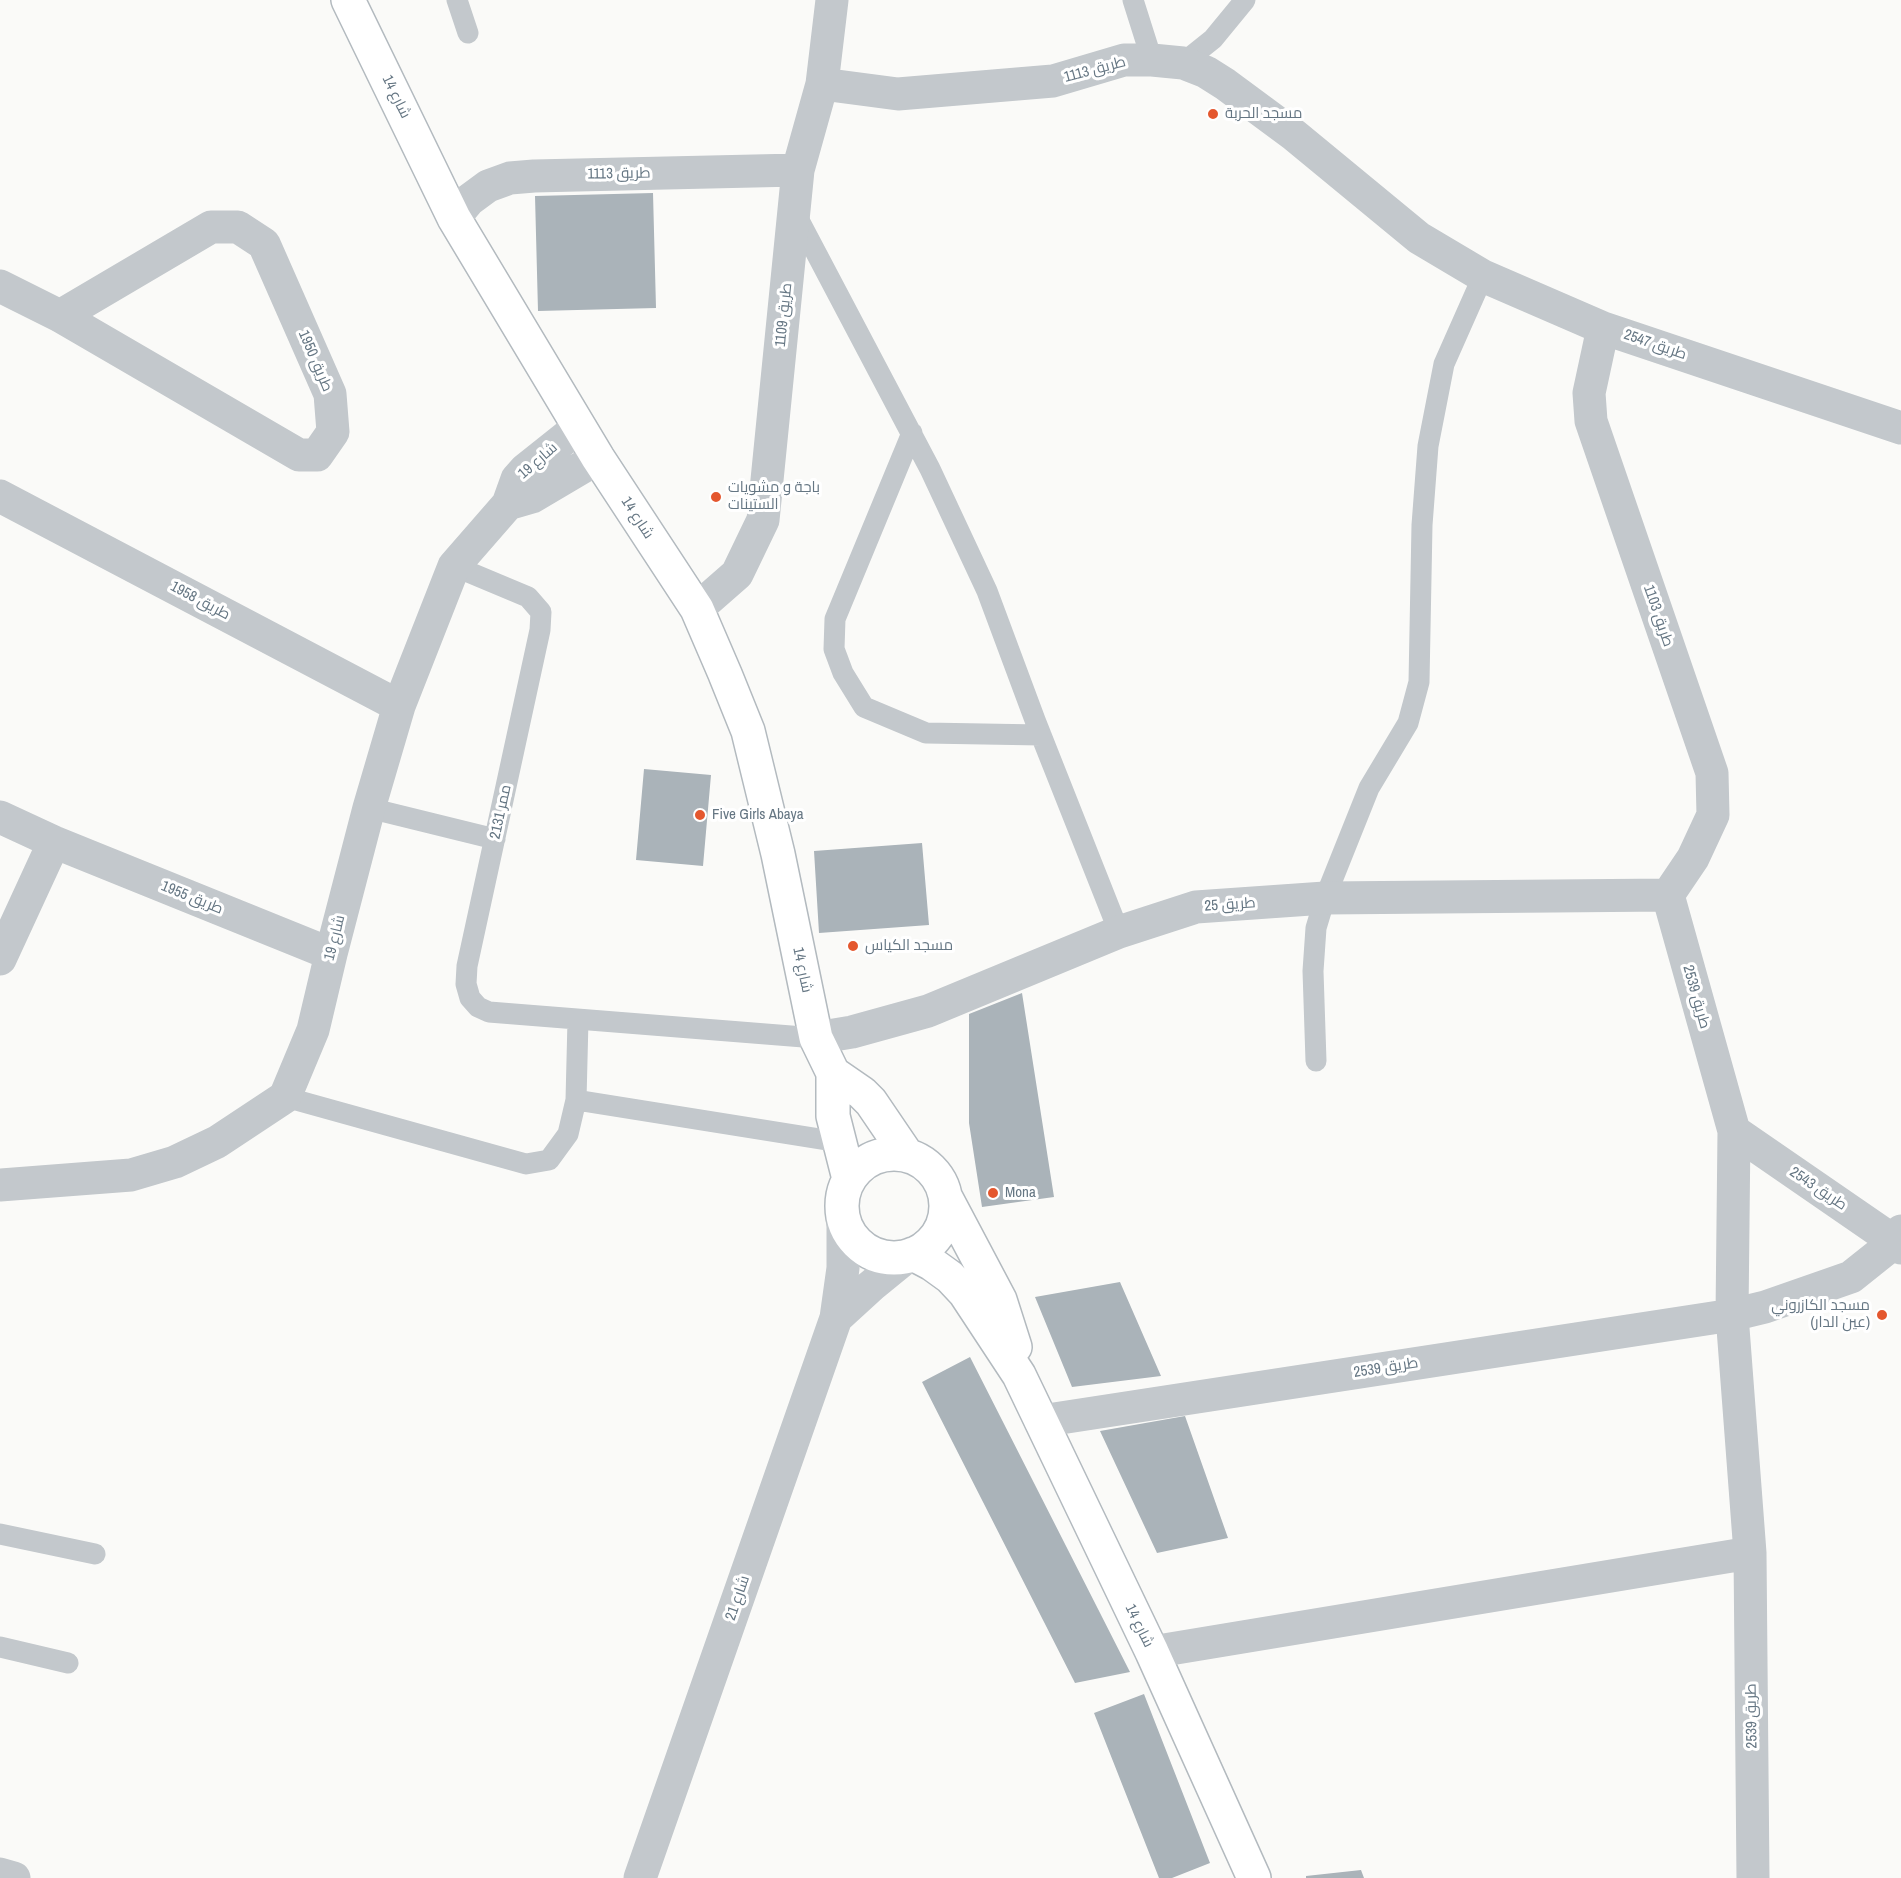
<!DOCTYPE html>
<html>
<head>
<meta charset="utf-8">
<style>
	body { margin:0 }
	canvas { display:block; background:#fafaf8 }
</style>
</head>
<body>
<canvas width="1901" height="1878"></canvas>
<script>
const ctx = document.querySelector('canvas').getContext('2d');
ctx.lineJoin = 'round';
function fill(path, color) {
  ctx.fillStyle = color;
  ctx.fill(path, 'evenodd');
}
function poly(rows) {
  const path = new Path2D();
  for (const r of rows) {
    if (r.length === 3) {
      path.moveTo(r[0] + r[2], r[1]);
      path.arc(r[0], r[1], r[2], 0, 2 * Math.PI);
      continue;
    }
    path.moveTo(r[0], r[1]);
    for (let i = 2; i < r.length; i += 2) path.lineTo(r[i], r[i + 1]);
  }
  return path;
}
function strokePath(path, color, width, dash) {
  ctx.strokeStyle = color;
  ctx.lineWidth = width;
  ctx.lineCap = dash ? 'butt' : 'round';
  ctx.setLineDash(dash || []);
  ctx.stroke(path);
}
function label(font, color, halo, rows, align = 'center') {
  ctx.font = font + ' "Archivo Narrow",Cairo,sans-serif';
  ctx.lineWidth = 6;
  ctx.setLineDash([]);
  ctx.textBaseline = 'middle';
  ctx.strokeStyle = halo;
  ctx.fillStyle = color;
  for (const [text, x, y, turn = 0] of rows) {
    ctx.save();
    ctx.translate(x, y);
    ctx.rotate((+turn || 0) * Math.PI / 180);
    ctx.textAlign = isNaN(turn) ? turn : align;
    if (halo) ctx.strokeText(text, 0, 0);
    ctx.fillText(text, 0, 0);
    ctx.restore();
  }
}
const building = poly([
	[653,193,656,308,538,311,535,196],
	[644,769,711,775,703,866,636,860],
	[922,843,929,925,819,933,814,851],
	[1022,993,1054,1197,982,1207,969,1123,969,1014],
	[1120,1282,1161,1376,1072,1387,1035,1297],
	[970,1357,1130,1672,1075,1683,922,1382],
	[1185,1416,1228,1538,1157,1553,1100,1431],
	[1144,1694,1210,1863,1172,1878,1159,1878,1094,1713],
	[1361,1870,1364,1878,1306,1878,1306,1876]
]);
const lane = poly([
	[457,0,468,33],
	[1133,0,1152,60],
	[1183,63,1213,39,1245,0],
	[794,211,930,469,987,591,1035,720,1119,932],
	[912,433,835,619,834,649,843,673,864,707,926,733,1041,735],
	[454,566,528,597,541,612,540,630,467,966,466,984,470,998,478,1007,489,1012,816,1038],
	[369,808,495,839],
	[1316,1061,1313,971,1316,928,1325,898,1369,788,1408,723,1419,682,1422,525,1428,446,1444,364,1483,276],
	[285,1097,526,1164,549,1160,568,1134,576,1100,578,1020],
	[576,1100,839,1142],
	[0,1534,95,1554],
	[0,1647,68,1663]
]);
const street = poly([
	[822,84,898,94,1053,81,1124,60,1152,60,1183,63,1206,72,1225,84,1294,135,1419,238,1483,276,1603,328,1901,428],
	[454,218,469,200,488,186,510,178,534,176,798,170],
	[0,286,60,316,299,455,317,455,333,432,330,394,264,244,238,227,211,227,60,316],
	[1603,328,1589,393,1591,421,1712,773,1713,815,1693,858,1668,895],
	[0,496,399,706],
	[508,504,532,497,598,458],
	[697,609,737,574,763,520,798,170,822,84,832,0],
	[0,817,54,842,331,954],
	[1668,895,1734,1131,1732,1315,1750,1553,1753,1878],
	[0,959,54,842],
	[816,1038,852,1032,928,1011,1119,932,1196,907,1325,898,1668,895],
	[1734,1131,1895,1242,1901,1248],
	[0,1185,131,1175,175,1162,217,1142,285,1097,313,1030,331,954,369,808,399,706,454,566,508,504,517,479,525,470,579,427],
	[836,1318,871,1286,909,1255],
	[1041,1421,1732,1315,1765,1307,1851,1277,1895,1242,1901,1231],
	[1152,1652,1750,1553],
	[0,1874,14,1878],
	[640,1878,836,1318,843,1268,843,1218]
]);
const secondary = poly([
	[348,0,454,218,598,458,697,609,725,674,748,731,778,854,816,1038,833,1073,862,1093,871,1102,907,1155],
	[833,1073,833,1116,849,1179],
	[894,1206,52],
	[946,1198,1000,1300,1015,1347],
	[913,1254,932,1264,950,1277,965,1293,1019,1375,1152,1652,1254,1878]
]);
const markers = [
	[1213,114,6,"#e4572e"],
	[716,497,6,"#e4572e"],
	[700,815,6,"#e4572e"],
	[853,946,6,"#e4572e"],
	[993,1193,6,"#e4572e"],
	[1882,1315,6,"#e4572e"]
];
const streetNames = [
	["طريق 1113",1095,70,-15],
	["شارع 14",396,97,64],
	["طريق 1113",619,174,-1],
	["طريق 1109",784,315,-84],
	["طريق 2547",1655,345,19],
	["طريق 1950",315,361,67],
	["شارع 19",538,461,-41],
	["شارع 14",637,518,57],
	["طريق 1958",200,601,28],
	["طريق 1103",1658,616,71],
	["ممر 2131",501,812,-78],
	["طريق 1955",192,898,22],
	["طريق 25",1230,905,-4],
	["شارع 19",335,938,-76],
	["شارع 14",802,970,78],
	["طريق 2539",1696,997,74],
	["طريق 2543",1818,1189,34],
	["طريق 2539",1386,1368,-9],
	["شارع 21",738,1598,-71],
	["شارع 14",1139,1626,64],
	["طريق 2539",1752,1716,-91]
];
const poiNames = [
	["مسجد الحربة",1225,114],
	["باجة و مشويات",728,488],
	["الستينات",728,505],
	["Five Girls Abaya",712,815],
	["مسجد الكياس",865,946],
	["Mona",1005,1193],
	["مسجد الكازروني",1870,1306,"right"],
	["(عين الدار)",1870,1323,"right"]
];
fill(building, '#aab3b9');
strokePath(secondary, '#b3babf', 36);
strokePath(lane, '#c3c8cc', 21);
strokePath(street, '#c3c8cc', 33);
strokePath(secondary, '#fff', 33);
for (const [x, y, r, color] of markers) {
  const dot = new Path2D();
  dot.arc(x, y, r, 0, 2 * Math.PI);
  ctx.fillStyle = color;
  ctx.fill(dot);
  strokePath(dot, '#fff', 2);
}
label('15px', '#657683', '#fff', streetNames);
label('15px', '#657683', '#fff', poiNames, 'left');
</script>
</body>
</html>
